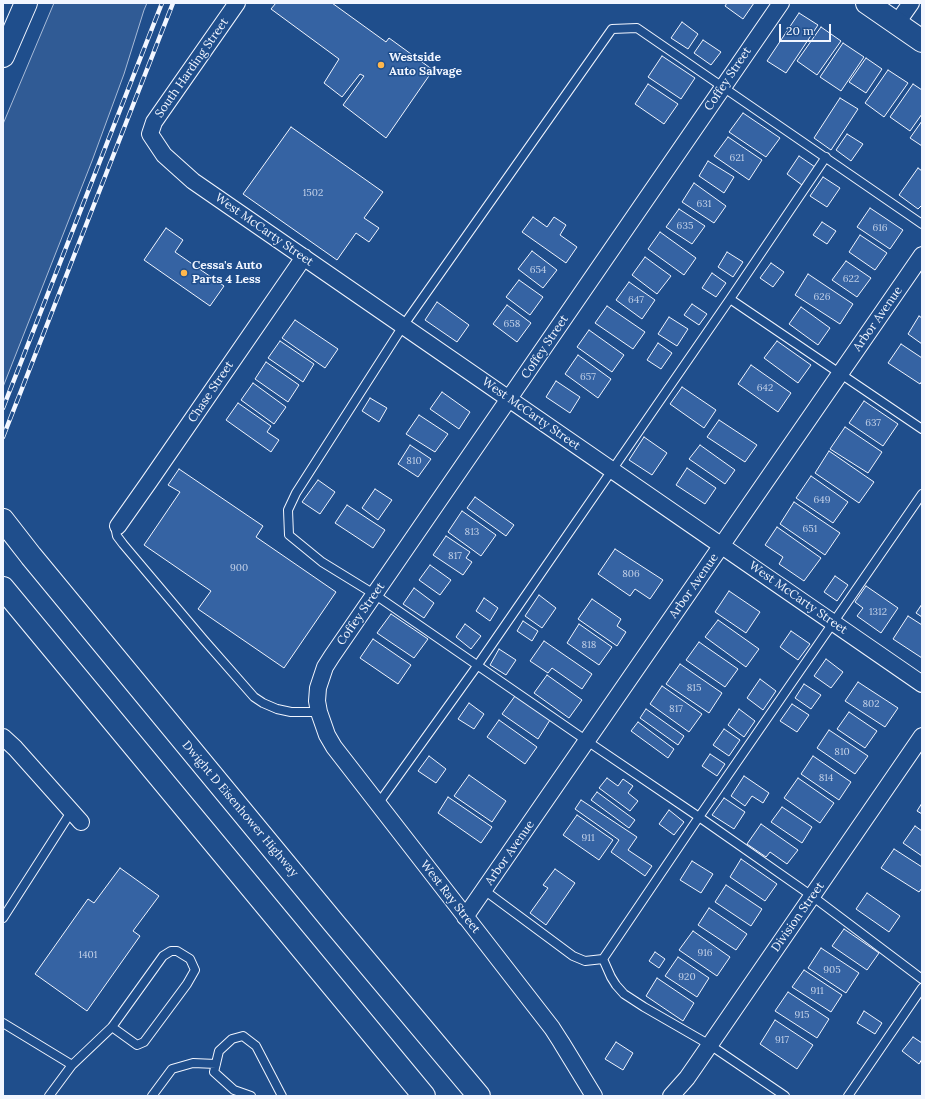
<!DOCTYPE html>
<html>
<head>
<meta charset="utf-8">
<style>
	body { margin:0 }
	#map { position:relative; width:925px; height:1099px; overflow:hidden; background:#1f4e8c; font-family:Lora,serif }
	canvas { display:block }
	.frame { position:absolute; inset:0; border:4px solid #f2f6ff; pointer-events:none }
	.scale { position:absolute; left:779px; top:24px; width:52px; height:18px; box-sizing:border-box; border:2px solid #f2f6ff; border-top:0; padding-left:5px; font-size:12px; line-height:14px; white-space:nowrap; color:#f2f6ff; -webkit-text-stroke:3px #1f4e8c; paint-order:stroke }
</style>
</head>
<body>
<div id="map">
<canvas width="925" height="1099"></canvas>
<div class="frame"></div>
<div class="scale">20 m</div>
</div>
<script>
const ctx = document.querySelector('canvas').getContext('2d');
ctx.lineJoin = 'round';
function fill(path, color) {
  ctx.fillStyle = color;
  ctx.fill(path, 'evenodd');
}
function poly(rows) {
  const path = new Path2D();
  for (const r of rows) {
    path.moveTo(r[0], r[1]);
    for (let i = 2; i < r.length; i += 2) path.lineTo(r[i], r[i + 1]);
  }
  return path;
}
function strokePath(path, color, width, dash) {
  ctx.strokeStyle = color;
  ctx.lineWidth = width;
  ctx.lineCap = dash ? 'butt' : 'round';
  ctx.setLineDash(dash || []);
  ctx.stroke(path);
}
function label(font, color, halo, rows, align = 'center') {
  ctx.font = font + ' Lora,serif';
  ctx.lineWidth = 3;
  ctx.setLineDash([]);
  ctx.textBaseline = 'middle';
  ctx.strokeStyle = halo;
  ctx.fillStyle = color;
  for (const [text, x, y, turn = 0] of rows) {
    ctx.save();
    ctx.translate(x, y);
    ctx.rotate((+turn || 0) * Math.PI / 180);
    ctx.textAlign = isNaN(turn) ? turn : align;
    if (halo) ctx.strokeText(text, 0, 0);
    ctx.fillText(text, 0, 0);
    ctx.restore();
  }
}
const green = poly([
	[54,3,147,3,144,10,124,74,92,161,3,387,3,124,54,3]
]);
const building = poly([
	[276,3,332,3,386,42,389,38,433,70,386,138,343,105,364,76,360,74,342,97,324,83,339,59,271,9,276,3],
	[727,3,754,3,743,19,725,6,727,3],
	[799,13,818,25,786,73,767,61,799,13],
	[682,22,698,34,688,49,671,38,682,22],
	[821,27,841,41,817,75,797,61,821,27],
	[703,40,721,52,711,65,694,53,703,40],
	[843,43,864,57,841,91,820,77,843,43],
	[662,56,695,78,681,99,648,77,662,56],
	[866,58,882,69,866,93,849,82,866,58],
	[888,70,908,83,884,117,865,103,888,70],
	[648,84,678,104,664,124,635,104,648,84],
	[913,84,922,90,922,114,910,131,890,117,913,84],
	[840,98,858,109,831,150,814,138,840,98],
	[743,113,780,138,766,157,729,132,743,113],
	[922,121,922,146,910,138,922,121],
	[291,127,383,192,364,218,379,228,369,242,356,233,337,260,243,194,291,127],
	[847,134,863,144,851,161,836,150,847,134],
	[728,137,762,160,749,180,714,156,728,137],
	[799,156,815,167,802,185,787,174,799,156],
	[708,161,734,177,724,193,699,176,708,161],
	[918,168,922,171,922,205,918,209,899,195,918,168],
	[823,177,840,188,827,207,810,196,823,177],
	[694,183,726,206,714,223,682,202,694,183],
	[870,208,903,230,890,249,857,227,870,208],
	[679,209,705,226,692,244,666,227,679,209],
	[533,217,547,227,554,217,566,225,560,235,577,247,566,263,522,232,533,217],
	[822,222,836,231,827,244,813,235,822,222],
	[166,228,183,240,175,252,224,286,210,306,144,260,166,228],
	[660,232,696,258,684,275,648,249,660,232],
	[860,235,887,253,875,270,849,252,860,235],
	[532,251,557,270,543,288,518,269,532,251],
	[727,252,743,262,733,277,718,267,727,252],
	[645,257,671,276,657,294,632,275,645,257],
	[846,261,871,278,857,297,832,280,846,261],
	[771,263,784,272,773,287,760,278,771,263],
	[712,273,726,283,716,297,702,288,712,273],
	[808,274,853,304,840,324,795,295,808,274],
	[519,280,543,297,530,315,506,297,519,280],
	[629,282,655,300,642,319,616,300,629,282],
	[437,302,469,325,457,342,425,320,437,302],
	[692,304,707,314,699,325,684,315,692,304],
	[507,305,531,323,517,342,493,324,507,305],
	[607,306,645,332,633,349,595,323,607,306],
	[801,307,830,328,818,345,789,324,801,307],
	[919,316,922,318,922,344,908,334,919,316],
	[669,317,688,329,677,346,658,334,669,317],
	[295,320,338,349,325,368,282,338,295,320],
	[589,330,624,355,612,372,577,347,589,330],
	[280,341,314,364,303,382,268,358,280,341],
	[777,341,811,365,798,383,764,358,777,341],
	[658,343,672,353,661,369,647,360,658,343],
	[901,344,922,358,922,381,920,384,888,363,901,344],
	[578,355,611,379,598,398,565,374,578,355],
	[266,362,299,385,288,402,255,379,266,362],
	[751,365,791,393,778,412,738,384,751,365],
	[556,381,580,397,570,413,546,397,556,381],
	[253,383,286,407,274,424,241,400,253,383],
	[682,387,716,410,704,428,670,404,682,387],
	[442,392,470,412,459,429,430,409,442,392],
	[370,398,387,408,379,422,362,411,370,398],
	[864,401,898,424,883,446,849,423,864,401],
	[238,403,271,426,267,432,279,440,271,452,226,420,238,403],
	[419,415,448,434,435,452,406,434,419,415],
	[719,420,757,445,745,462,707,437,719,420],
	[845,427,882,452,868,473,830,449,845,427],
	[644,437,667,453,652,475,629,460,644,437],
	[410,445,431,459,418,477,398,464,410,445],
	[700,445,735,470,725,484,689,459,700,445],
	[829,451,874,482,859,503,815,473,829,451],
	[687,468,716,488,705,504,676,485,687,468],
	[179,469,263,526,256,537,336,592,284,668,198,609,211,591,144,545,180,492,168,485,179,469],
	[811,476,848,502,833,523,796,498,811,476],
	[318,480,335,492,320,514,302,502,318,480],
	[375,489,392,500,378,520,362,508,375,489],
	[475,497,514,525,506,536,467,508,475,497],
	[794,502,840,533,825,555,780,524,794,502],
	[347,505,385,530,373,548,335,523,347,505],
	[462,511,496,535,481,556,448,532,462,511],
	[777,527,821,558,804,581,779,564,783,557,765,545,777,527],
	[446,536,470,552,466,558,472,562,463,575,433,555,446,536],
	[615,549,663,580,650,599,635,589,630,596,598,574,615,549],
	[430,565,451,580,440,595,419,580,430,565],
	[835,576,848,585,837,601,824,592,835,576],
	[866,586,898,608,881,633,857,616,863,608,855,602,866,586],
	[414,588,434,603,424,618,403,604,414,588],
	[729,591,760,612,746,633,715,612,729,591],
	[539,595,556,608,542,628,525,616,539,595],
	[484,598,498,608,490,621,476,611,484,598],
	[592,599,621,619,617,626,626,632,617,646,578,619,592,599],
	[922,604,922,617,916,613,922,604],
	[391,614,428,639,414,658,377,633,391,614],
	[908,616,922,625,922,658,893,639,908,616],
	[718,620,759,649,746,667,705,637,718,620],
	[523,621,538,631,532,641,517,631,523,621],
	[465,624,481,636,471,649,456,637,465,624],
	[579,624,612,647,599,665,567,643,579,624],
	[791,631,810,644,798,660,780,647,791,631],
	[373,639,411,665,398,684,360,658,373,639],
	[544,641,592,674,582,689,552,668,548,673,530,661,544,641],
	[699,642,738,669,725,687,686,660,699,642],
	[499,649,516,660,506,675,490,665,499,649],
	[826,659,843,672,831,688,814,676,826,659],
	[680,664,722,693,709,713,666,684,680,664],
	[547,675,582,700,569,718,534,693,547,675],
	[760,679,776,691,763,710,747,698,760,679],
	[858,682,898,708,885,727,845,701,858,682],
	[804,684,821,695,811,709,795,698,804,684],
	[662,686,702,714,689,732,650,704,662,686],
	[515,696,550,720,538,739,502,714,515,696],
	[469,703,484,714,474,729,458,719,469,703],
	[792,704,809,715,797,732,780,721,792,704],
	[646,709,684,736,678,745,640,718,646,709],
	[739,709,755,721,744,737,728,725,739,709],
	[849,712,877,731,865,748,837,729,849,712],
	[499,720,537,747,525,764,487,737,499,720],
	[638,722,674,749,668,758,631,731,638,722],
	[724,729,740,740,729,756,713,745,724,729],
	[829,730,868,756,855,774,817,748,829,730],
	[710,754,725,764,717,776,702,766,710,754],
	[429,756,446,769,436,783,418,771,429,756],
	[813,756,851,782,839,800,801,774,813,756],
	[469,775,506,801,492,822,454,796,469,775],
	[744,776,769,793,763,803,752,796,745,806,731,796,744,776],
	[607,778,618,786,623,779,633,786,628,793,638,801,630,811,599,788,607,778],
	[798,778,834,803,820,823,784,798,798,778],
	[597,792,635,820,629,828,591,800,597,792],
	[448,797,492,827,481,843,438,813,448,797],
	[724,798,745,812,734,829,712,815,724,798],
	[581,800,637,837,628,850,652,866,645,876,611,852,619,840,575,809,581,800],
	[922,803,922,814,917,811,922,803],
	[782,807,812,827,802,843,771,822,782,807],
	[669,810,684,822,674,835,659,824,669,810],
	[577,815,613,840,599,860,563,835,577,815],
	[761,824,798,850,787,864,770,852,766,857,747,844,761,824],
	[915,826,922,831,922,856,903,843,915,826],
	[894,849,922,867,922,888,919,892,881,868,894,849],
	[741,859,777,884,765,901,730,877,741,859],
	[692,861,713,874,701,893,680,880,692,861],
	[120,868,159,896,133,931,140,936,87,1011,35,974,88,899,94,903,120,868],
	[555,869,575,883,546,925,530,913,548,888,543,885,555,869],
	[726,885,762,909,751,926,715,902,726,885],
	[867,893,900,916,889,932,856,909,867,893],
	[709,908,747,934,736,950,698,925,709,908],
	[844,929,879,953,867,970,832,946,844,929],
	[693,931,730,957,717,976,679,950,693,931],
	[821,948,859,973,846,993,808,968,821,948],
	[655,952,665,959,659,968,649,961,655,952],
	[678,957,709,978,697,997,665,976,678,957],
	[804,970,842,995,831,1012,792,987,804,970],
	[657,978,694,1003,683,1021,646,996,657,978],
	[788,992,829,1019,817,1038,775,1011,788,992],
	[864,1011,882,1023,875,1034,857,1023,864,1011],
	[775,1020,813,1045,797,1069,760,1044,775,1020],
	[913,1037,922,1043,922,1059,919,1064,902,1051,913,1037],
	[616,1042,633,1053,623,1070,605,1059,616,1042]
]);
const lane = poly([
	[922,224,637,28,612,29,403,326,296,493,288,510,289,535,322,562,374,594,587,741,699,817,812,896,922,979],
	[730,299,922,429],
	[118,526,116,531,117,536,123,544,204,640,254,697,263,703,277,709,291,712,319,712],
	[378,804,477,666,730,299,826,157],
	[484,890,573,956,585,961,603,959,611,977,616,985,624,994,644,1007,710,1045,785,1096],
	[3,918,71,812],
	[603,959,699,817,922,494],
	[3,1023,72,1065,49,1096],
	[72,1065,112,1027,163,956,171,951,177,951,190,959,195,970,187,984,144,1042,137,1045,112,1027],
	[152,1096,172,1069,193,1063,216,1064],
	[251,1096,234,1090,214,1072,219,1051,232,1039,243,1036,256,1046,282,1096],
	[848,1096,922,988]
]);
const street = poly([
	[237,3,154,122,150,134,164,155,193,181,922,684],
	[897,23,911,3],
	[118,526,149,482,304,257],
	[3,737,15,748,81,822],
	[465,917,922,255],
	[594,1096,561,1042,552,1028,334,747,327,735,319,712,317,701,318,688,325,667,332,656,781,3],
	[671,1096,687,1078,696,1065,922,736]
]);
const secondary = poly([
	[867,3,922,41]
]);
const primary = poly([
	[3,56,26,3]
]);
const highway = poly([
	[3,520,31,556,333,922,479,1096],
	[3,588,371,1032,424,1096]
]);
const rail = poly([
	[3,408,162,3],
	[3,437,173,3]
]);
const markers = [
	[381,65,4,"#ffb74d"],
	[184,273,4,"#ffb74d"]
];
const numberNames = [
	["621",737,158],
	["1502",313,193],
	["631",704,204],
	["635",685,226],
	["616",880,228],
	["654",538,270],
	["622",851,279],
	["626",822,297],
	["647",636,300],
	["658",512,324],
	["657",588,377],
	["642",765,388],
	["637",873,423],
	["810",414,461],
	["649",822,500],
	["651",810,529],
	["813",472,532],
	["817",455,556],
	["900",239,568],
	["806",631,574],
	["1312",878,612],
	["818",589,645],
	["815",694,688],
	["802",871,704],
	["817",676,709],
	["810",842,752],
	["814",826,778],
	["911",588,838],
	["916",705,953],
	["1401",88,955],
	["905",832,970],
	["920",687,977],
	["911",817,991],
	["915",802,1015],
	["917",782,1040]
];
const poiNames = [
	["Westside",389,58],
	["Auto Salvage",389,72],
	["Cessa's Auto",192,266],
	["Parts 4 Less",192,280]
];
const streetNames = [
	["South Harding Street",192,68,-55],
	["Coffey Street",728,79,-56],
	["West McCarty Street",264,230,35],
	["Arbor Avenue",878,319,-55],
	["Coffey Street",545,347,-56],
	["Chase Street",211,392,-56],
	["West McCarty Street",531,414,35],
	["Arbor Avenue",694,586,-55],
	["West McCarty Street",798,598,35],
	["Coffey Street",361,614,-55],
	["Dwight D Eisenhower Highway",240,809,50],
	["Arbor Avenue",510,853,-55],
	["West Ray Street",450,897,52],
	["Division Street",798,917,-55]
];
fill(green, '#305b95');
strokePath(green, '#a8bbd7', 1);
fill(building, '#3563a3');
strokePath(building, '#f2f6ff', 1);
strokePath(lane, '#f2f6ff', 10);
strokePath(street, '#f2f6ff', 18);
strokePath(secondary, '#f2f6ff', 24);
strokePath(primary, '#f2f6ff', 24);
strokePath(highway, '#f2f6ff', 24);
strokePath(lane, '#1f4e8c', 8);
strokePath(street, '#1f4e8c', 16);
strokePath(secondary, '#1f4e8c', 22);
strokePath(primary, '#1f4e8c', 22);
strokePath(highway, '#1f4e8c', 22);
strokePath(rail, '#f2f6ff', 4.5);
strokePath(rail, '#1f4e8c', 3, [9]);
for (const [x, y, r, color] of markers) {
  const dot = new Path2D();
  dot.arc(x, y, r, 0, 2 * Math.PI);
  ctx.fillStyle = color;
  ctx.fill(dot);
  strokePath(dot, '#1f4e8c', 1.5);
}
label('10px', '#c3d1e8', null, numberNames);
label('bold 12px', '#f2f6ff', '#1f4e8c', poiNames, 'left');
label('12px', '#f2f6ff', '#1f4e8c', streetNames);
</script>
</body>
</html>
